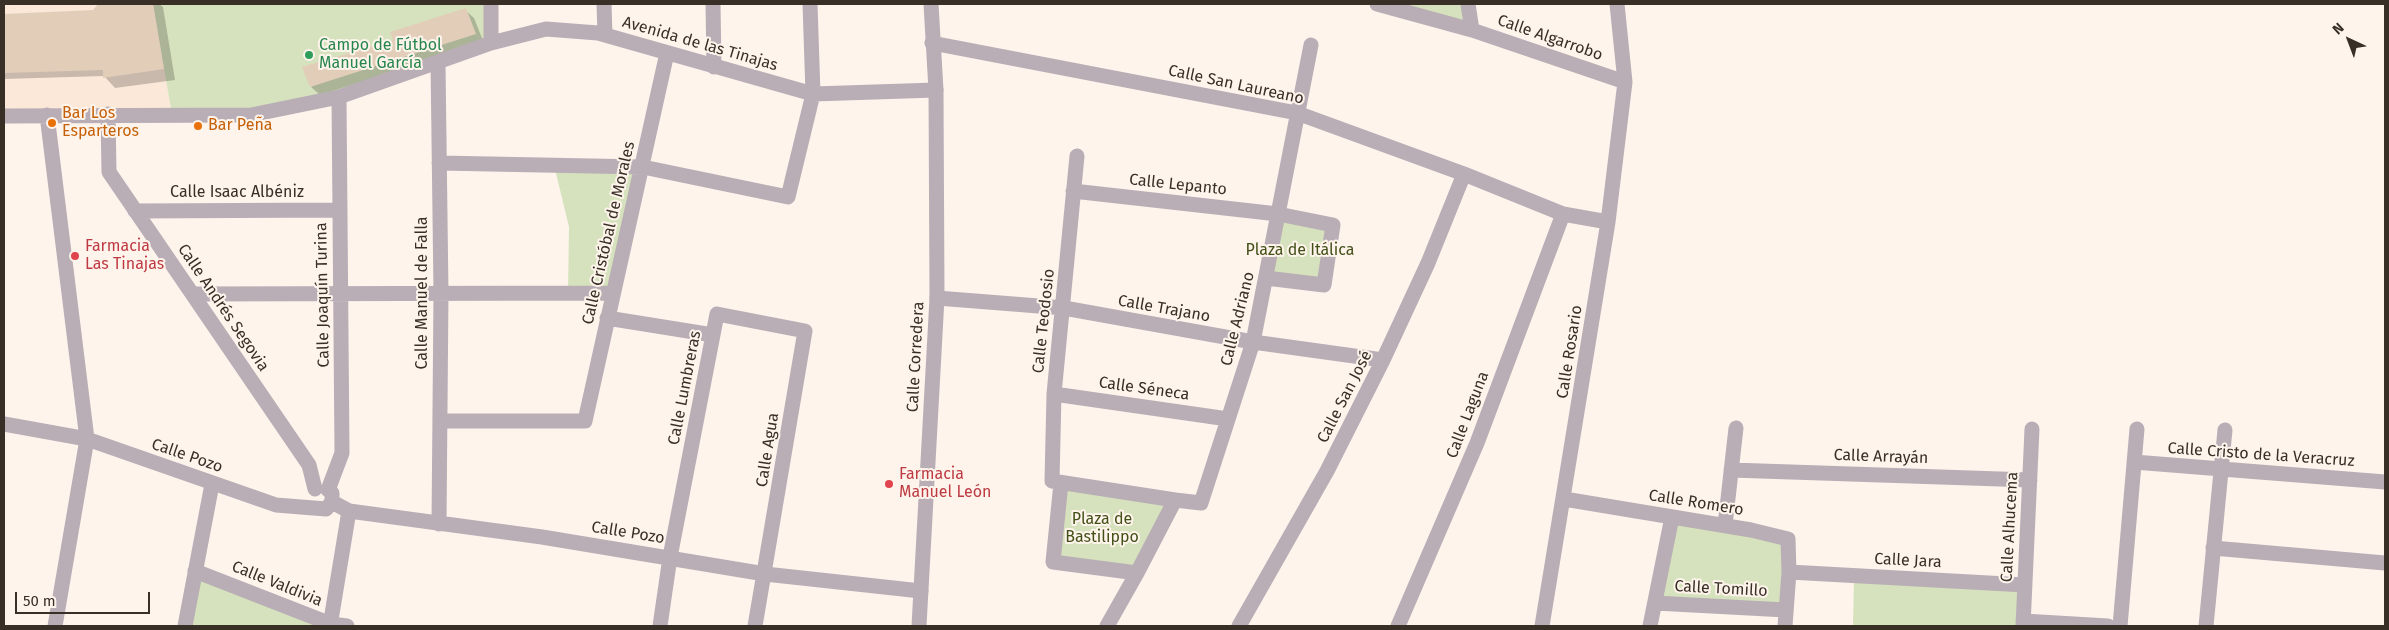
<!DOCTYPE html>
<html>
<head>
<meta charset="utf-8">
<style>
	body { margin:0 }
	#map { position:relative; width:2389px; height:630px; overflow:hidden; background:#fef4ec; font-family:"Fira Sans",sans-serif }
	canvas { display:block }
	.frame { position:absolute; inset:0; border:5px solid #382f27; pointer-events:none }
	.north { position:absolute; left:2324px; top:15px; width:50px; height:50px; -webkit-text-stroke:4px #fef4ec; paint-order:stroke; rotate:317deg; font-size:14px; font-weight:700; line-height:20px; text-align:center; color:#382f27 }
	.north::after { content:''; display:block; margin:auto; width:18px; height:22px; background:#382f27; clip-path:polygon(50% 0,100% 100%,50% 72%,0 100%) }
	.scale { position:absolute; left:15px; top:592px; width:135px; height:22px; box-sizing:border-box; border:2px solid #382f27; border-top:0; padding-left:6px; font-size:15px; line-height:18px; white-space:nowrap; color:#382f27; -webkit-text-stroke:4px #fef4ec; paint-order:stroke }
</style>
</head>
<body>
<div id="map">
<canvas width="2389" height="630"></canvas>
<div class="frame"></div>
<div class="north">N</div>
<div class="scale">50 m</div>
</div>
<script>
const ctx = document.querySelector('canvas').getContext('2d');
ctx.lineJoin = 'round';
function fill(path, color) {
  ctx.fillStyle = color;
  ctx.fill(path, 'evenodd');
}
function poly(rows) {
  const path = new Path2D();
  for (const r of rows) {
    path.moveTo(r[0], r[1]);
    for (let i = 2; i < r.length; i += 2) path.lineTo(r[i], r[i + 1]);
  }
  return path;
}
function strokePath(path, color, width, dash) {
  ctx.strokeStyle = color;
  ctx.lineWidth = width;
  ctx.lineCap = dash ? 'butt' : 'round';
  ctx.setLineDash(dash || []);
  ctx.stroke(path);
}
function label(font, color, halo, rows, align = 'center') {
  ctx.font = font + ' "Fira Sans",sans-serif';
  ctx.lineWidth = 4;
  ctx.setLineDash([]);
  ctx.textBaseline = 'middle';
  ctx.strokeStyle = halo;
  ctx.fillStyle = color;
  for (const [text, x, y, turn = 0] of rows) {
    ctx.save();
    ctx.translate(x, y);
    ctx.rotate((+turn || 0) * Math.PI / 180);
    ctx.textAlign = isNaN(turn) ? turn : align;
    if (halo) ctx.strokeText(text, 0, 0);
    ctx.fillText(text, 0, 0);
    ctx.restore();
  }
}
const industrial = poly([
	[4,4,153,4,172,115,4,116]
]);
const green = poly([
	[153,4,491,4,491,43,438,62,251,115,172,115],
	[1377,4,1468,4,1472,30],
	[554,165,643,167,612,293,568,293,569,227],
	[1278,214,1333,225,1324,285,1266,278],
	[1061,483,1175,500,1137,573,1053,562],
	[1672,517,1788,539,1786,610,1655,603],
	[195,571,330,626,185,626],
	[1854,576,2025,585,2023,626,1853,626]
]);
const shadow = poly([
	[108,4,159,4,163,7,175,80,115,88,104,76,4,79,4,15,94,11,99,5],
	[465,10,474,18,484,43,320,95,311,87]
]);
const building = poly([
	[98,4,153,4,164,69,103,78,103,70,4,73,4,14,93,10],
	[466,8,476,34,310,87,302,67,393,40,390,32]
]);
const minor = poly([
	[604,4,605,35],
	[713,4,714,67],
	[1377,4,1472,30,1625,82],
	[1468,4,1472,30],
	[491,43,491,4],
	[932,43,1297,113,1464,174,1563,214,1608,222],
	[438,62,441,293,439,524],
	[108,114,109,172,309,465,315,489],
	[47,115,87,439,55,626],
	[4,116,251,115,339,97,491,43,546,29,598,33,813,94,936,90],
	[439,163,643,167,788,197,813,94,810,4],
	[1073,191,1278,214,1333,225,1324,285,1266,278],
	[135,211,339,210],
	[193,294,612,293],
	[937,298,1064,308,1253,342,1383,360],
	[607,318,713,335],
	[1054,394,1228,419],
	[441,421,585,421,667,53],
	[4,424,87,439,276,505,326,509,332,502,332,493],
	[2134,462,2385,482],
	[1731,470,2030,480],
	[1061,483,1053,562,1137,573,1175,500,1052,481,1054,394,1077,156],
	[328,490,342,453,339,97],
	[1564,499,1751,530,1788,539,1789,572,1785,626],
	[1175,500,1201,503,1253,342,1311,45],
	[332,502,349,511,542,537,765,574,921,591],
	[1725,525,1736,428],
	[2213,548,2385,563],
	[195,571,331,624,347,626],
	[1789,572,2025,585],
	[1655,603,1786,610],
	[2023,621,2108,626],
	[185,626,212,484],
	[330,626,349,511],
	[660,626,670,557,717,314,805,331,755,626],
	[1107,626,1137,573],
	[1239,626,1327,471,1383,360,1428,263,1464,174],
	[1398,626,1477,443,1563,214],
	[1542,626,1608,222,1625,82,1617,4],
	[1650,626,1672,517],
	[2023,626,2032,429],
	[2120,626,2137,429],
	[2206,626,2225,430]
]);
const tertiary = poly([
	[919,626,937,298,936,90,931,4]
]);
const markers = [
	[309,55,5,"#2e9e5b"],
	[52,123,5,"#e8710a"],
	[198,126,5,"#e8710a"],
	[75,256,5,"#e0444e"],
	[889,484,5,"#e0444e"]
];
const streetNames = [
	["Calle Algarrobo",1550,38,19],
	["Avenida de las Tinajas",700,44,16],
	["Calle San Laureano",1236,85,12],
	["Calle Lepanto",1178,185,6],
	["Calle Isaac Albéniz",237,193],
	["Calle Cristóbal de Morales",609,233,-77],
	["Calle Manuel de Falla",423,293,-90],
	["Calle Joaquín Turina",323,295,-91],
	["Calle Andrés Segovia",223,308,56],
	["Calle Trajano",1164,309,10],
	["Calle Adriano",1238,319,-76],
	["Calle Teodosio",1044,321,-84],
	["Calle Rosario",1570,352,-81],
	["Calle Corredera",916,357,-87],
	["Calle Lumbreras",685,388,-79],
	["Calle Séneca",1144,389,8],
	["Calle San José",1345,397,-63],
	["Calle Laguna",1468,415,-69],
	["Calle Agua",768,450,-81],
	["Calle Cristo de la Veracruz",2261,455,4],
	["Calle Pozo",187,456,19],
	["Calle Arrayán",1881,457,2],
	["Calle Romero",1696,503,9],
	["Calle Alhucema",2010,527,-87],
	["Calle Pozo",628,533,9],
	["Calle Jara",1908,561,3],
	["Calle Valdivia",277,584,22],
	["Calle Tomillo",1721,589,3]
];
const leisureNames = [
	["Campo de Fútbol",319,46],
	["Manuel García",319,64]
];
const foodNames = [
	["Bar Los",62,114],
	["Esparteros",62,132],
	["Bar Peña",208,126]
];
const healthNames = [
	["Farmacia",85,247],
	["Las Tinajas",85,265],
	["Farmacia",899,475],
	["Manuel León",899,493]
];
const parkNames = [
	["Plaza de Itálica",1300,251],
	["Plaza de",1102,520],
	["Bastilippo",1102,538]
];
fill(industrial, '#fbe8d8');
fill(green, '#d6e2bd');
fill(shadow, '#0003');
fill(building, '#e2ceb8');
strokePath(minor, '#b9aeb6', 15);
strokePath(tertiary, '#b9aeb6', 15);
for (const [x, y, r, color] of markers) {
  const dot = new Path2D();
  dot.arc(x, y, r, 0, 2 * Math.PI);
  ctx.fillStyle = color;
  ctx.fill(dot);
  strokePath(dot, '#fef4ec', 2);
}
label('16px', '#382f27', '#fef4ec', streetNames);
label('16px', '#27864d', '#fef4ec', leisureNames, 'left');
label('16px', '#c56008', '#fef4ec', foodNames, 'left');
label('16px', '#be3a42', '#fef4ec', healthNames, 'left');
label('16px', '#425018', '#fef4ec', parkNames);
</script>
</body>
</html>
